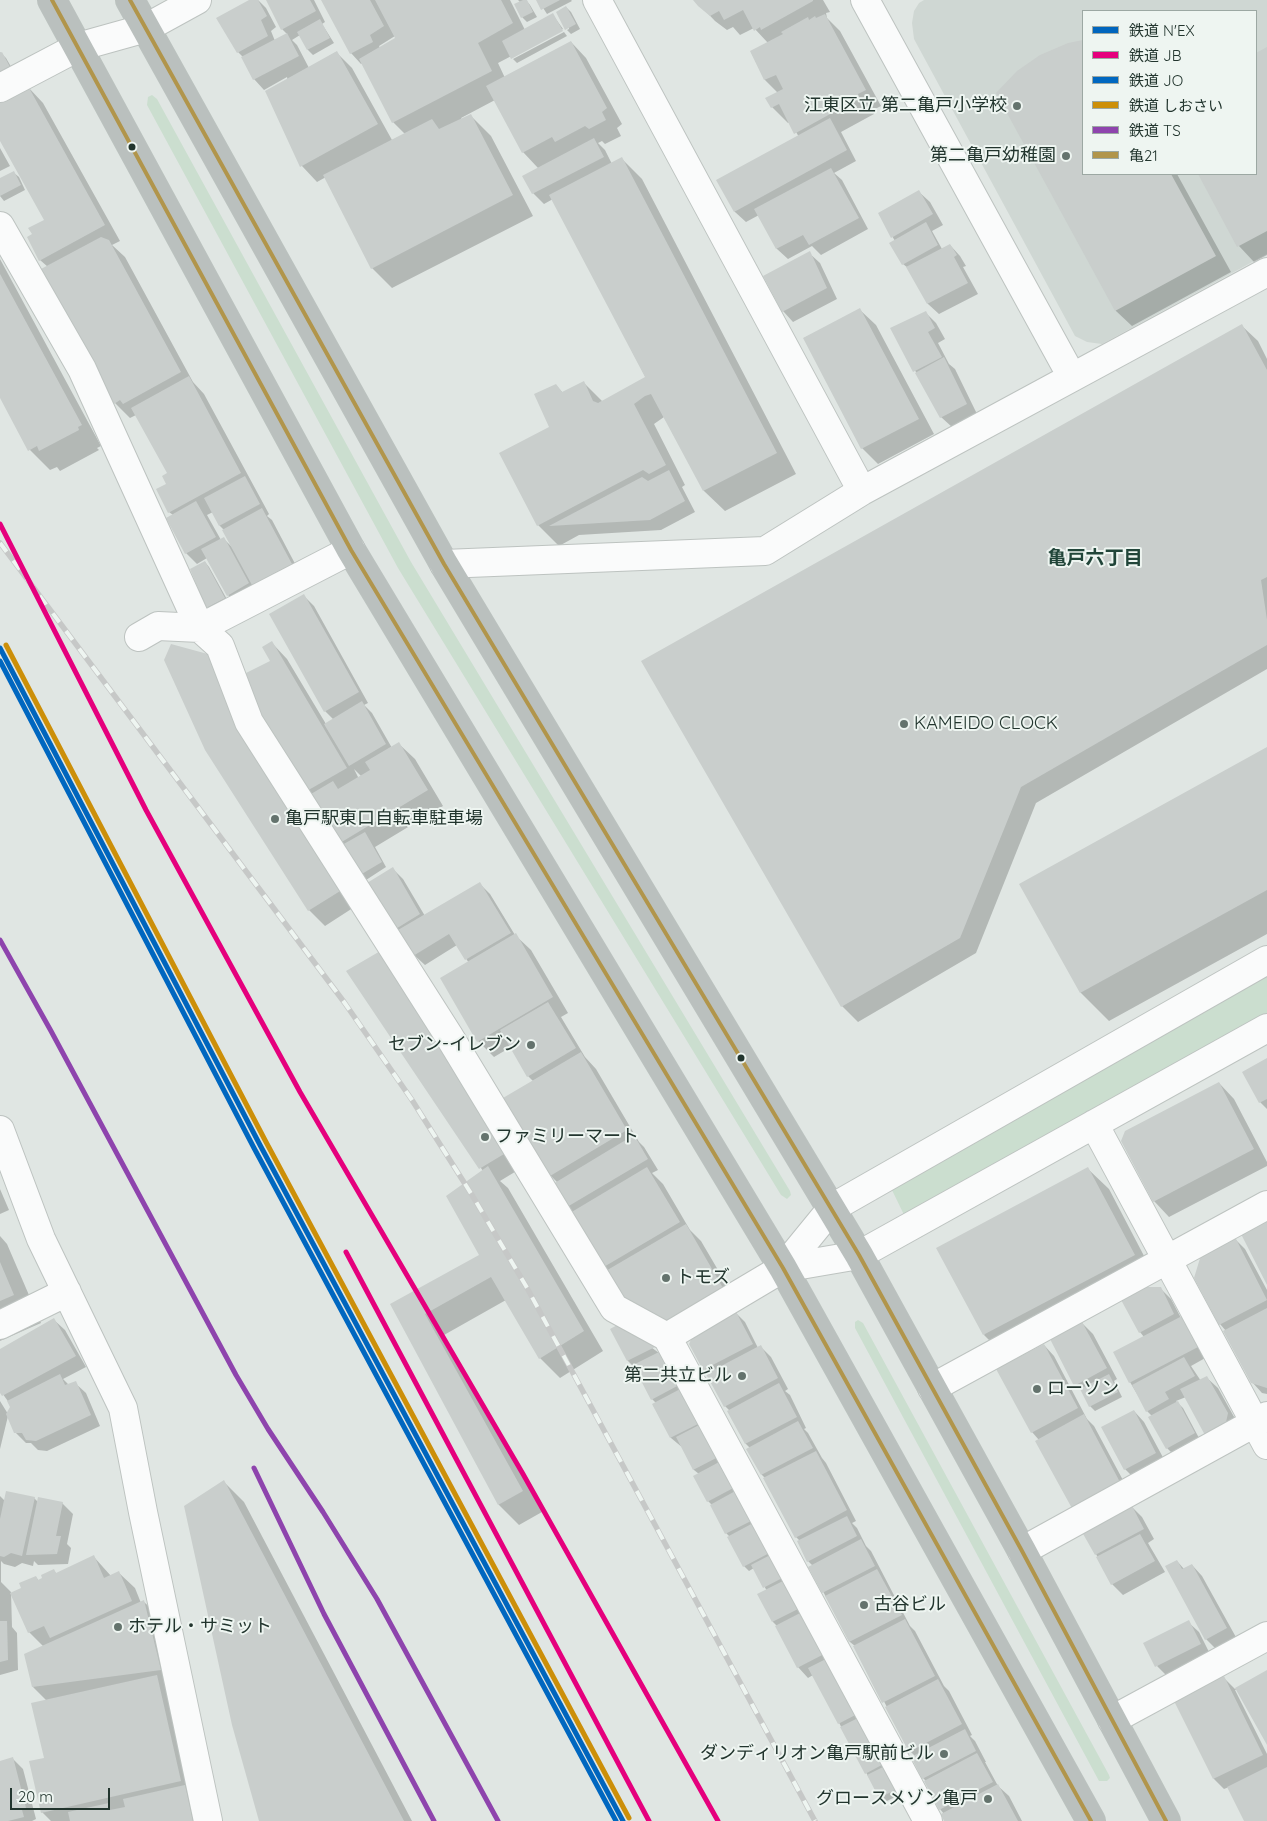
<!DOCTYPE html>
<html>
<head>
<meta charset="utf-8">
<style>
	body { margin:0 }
	#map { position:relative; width:1267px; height:1821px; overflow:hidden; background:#e0e6e3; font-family:Quicksand,"Noto Sans JP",sans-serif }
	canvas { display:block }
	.legend { position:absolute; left:1082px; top:10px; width:175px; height:165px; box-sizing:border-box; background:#eef5f1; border:1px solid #9ca8a3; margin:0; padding:6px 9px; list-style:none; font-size:15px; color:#22352e }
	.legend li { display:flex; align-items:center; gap:10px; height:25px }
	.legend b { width:25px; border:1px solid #9ca8a3 }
	.scale { position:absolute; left:10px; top:1788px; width:100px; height:22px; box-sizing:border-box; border:2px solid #22352e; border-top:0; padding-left:6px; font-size:15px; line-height:18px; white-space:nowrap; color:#22352e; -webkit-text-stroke:4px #eef5f1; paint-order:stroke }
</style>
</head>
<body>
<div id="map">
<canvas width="1267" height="1821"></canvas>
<ul class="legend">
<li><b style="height:6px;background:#0065bd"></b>鉄道 N'EX</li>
<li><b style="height:6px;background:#e5007d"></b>鉄道 JB</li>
<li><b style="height:6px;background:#0067c0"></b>鉄道 JO</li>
<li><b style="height:6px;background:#cc8f09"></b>鉄道 しおさい</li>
<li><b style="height:6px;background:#8e44ad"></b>鉄道 TS</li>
<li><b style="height:6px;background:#b1954b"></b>亀21</li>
</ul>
<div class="scale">20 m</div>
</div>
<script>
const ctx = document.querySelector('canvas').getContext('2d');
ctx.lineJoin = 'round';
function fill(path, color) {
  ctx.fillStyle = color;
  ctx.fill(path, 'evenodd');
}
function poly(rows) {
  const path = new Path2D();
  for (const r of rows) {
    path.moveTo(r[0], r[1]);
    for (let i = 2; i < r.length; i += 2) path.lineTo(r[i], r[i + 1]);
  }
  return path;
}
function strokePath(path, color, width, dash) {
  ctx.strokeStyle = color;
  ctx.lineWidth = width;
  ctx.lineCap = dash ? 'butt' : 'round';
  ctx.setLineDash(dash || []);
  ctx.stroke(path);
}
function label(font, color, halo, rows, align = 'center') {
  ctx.font = font + ' Quicksand,"Noto Sans JP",sans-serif';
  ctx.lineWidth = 4;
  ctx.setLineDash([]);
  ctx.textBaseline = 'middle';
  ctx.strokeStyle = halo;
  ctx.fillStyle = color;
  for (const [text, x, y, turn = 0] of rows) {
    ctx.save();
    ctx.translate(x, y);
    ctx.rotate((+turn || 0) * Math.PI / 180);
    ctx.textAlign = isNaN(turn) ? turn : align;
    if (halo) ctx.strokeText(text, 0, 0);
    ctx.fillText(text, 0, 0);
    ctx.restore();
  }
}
const built = poly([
	[924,0,1267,0,1267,254,1102,344,1087,342,1075,336,914,39,912,23,914,11,919,3],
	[1083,11,1256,11,1256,174,1083,174]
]);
const green = poly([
	[152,95,157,99,411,562,790,1191,791,1195,787,1199,781,1195,398,568,147,105,148,97],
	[1267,974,1267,1018,908,1223,891,1188],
	[858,1320,863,1323,1109,1775,1110,1778,1107,1781,1099,1781,855,1328,855,1322]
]);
const shadow = poly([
	[251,0,258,0,266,8,276,27,271,31,275,41,287,34,282,29,267,0,314,0,325,22,322,24,334,43,313,55,308,50,300,35,292,40,297,45,309,68,336,52,352,68,392,140,405,134,393,122,363,63,361,64,351,53,322,0,510,0,525,30,553,15,563,29,498,63,505,78,571,42,586,58,622,124,617,128,621,136,605,144,602,141,598,143,605,150,612,164,622,159,642,179,796,474,725,511,704,491,664,417,654,424,685,485,682,487,695,512,661,530,579,535,559,546,538,525,556,385,563,393,584,383,603,402,646,378,553,199,544,204,533,193,538,168,523,152,495,100,461,118,462,120,471,116,491,136,533,216,392,288,372,268,326,177,317,182,302,166,287,77,264,90,254,79,243,57,238,52],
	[395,36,396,39,380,48,379,46],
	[518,0,526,0,530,5,537,17,527,22,522,17,521,3],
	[538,0,571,0,572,1,547,14],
	[695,0,823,0,830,12,826,13,827,18,840,31,881,106,873,110,874,114,841,132,856,161,834,173,842,180,868,229,821,255,812,246,788,259,777,249,759,215,746,222,735,212,718,180,799,137,790,122,788,123,772,107,778,93,765,80,751,52,768,43,754,28,740,35,733,27,727,30,715,21],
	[566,7,571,12,580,29,571,34,567,30,569,29],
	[564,32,567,36,517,63,513,59],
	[1083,42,1083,174,1177,174,1231,272,1132,326,1116,311,998,93,1068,45],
	[1267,48,1267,255,1254,262,1239,246,1199,174,1256,174,1256,54],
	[0,52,6,58,14,72,0,80],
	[28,87,43,103,120,241,112,245,125,257,193,382,204,394,269,514,267,516,272,520,301,575,238,605,228,595,207,558,197,564,186,553,173,515,169,512,169,474,136,415,130,418,115,403,48,267,40,260,34,235,46,220,0,138,0,103],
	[213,512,220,526,224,530,232,547,223,538,221,540,207,515],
	[0,148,10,166,0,171],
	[14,173,19,177,25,190,4,201,0,196,0,180],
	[919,192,930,202,943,225,932,231,942,249,950,245,960,256,966,266,963,267,978,294,939,314,928,304,908,268,903,264,895,241,879,214],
	[809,253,820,263,837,299,793,322,783,311],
	[0,259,101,446,97,448,99,450,60,471,57,467,50,470,30,450,0,396],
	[860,310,876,325,934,434,878,464,862,448,804,338],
	[926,313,936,323,945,339,938,343,949,364,955,369,977,414,952,427,941,417,892,329],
	[1242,326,1258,341,1267,359,1267,669,1036,803,976,953,858,1022,842,1006],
	[205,562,209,567,229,603,212,612,207,607],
	[304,596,314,606,368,703,364,705,372,713,392,748,399,744,415,759,443,806,375,847,386,867,366,880,361,875,344,845,306,792,272,661,272,643,287,659,326,724,334,720,325,711],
	[354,769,362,777,359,779],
	[171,646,359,904,325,926,309,910],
	[1267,749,1267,934,1109,1021,1081,993,1021,885],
	[393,869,403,879,425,916,480,884,490,894,515,935,531,950,568,1013,561,1017,585,1057,596,1069,639,1142,644,1147,658,1170,652,1173,663,1184,690,1230,701,1241,738,1304,678,1340,603,1268,574,1213,568,1207,557,1182,551,1176,505,1098,533,1081,528,1076,511,1047,494,1057,478,1041,442,979,469,963,457,945,425,965,414,955,395,929],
	[348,971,523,1167,500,1181,508,1188,603,1351,560,1378,540,1358,506,1300,444,1335,542,1512,519,1525,499,1505,392,1305,481,1256,483,1171],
	[1267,1060,1267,1109,1260,1102],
	[1219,1083,1234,1099,1267,1162,1267,1166,1169,1217,1154,1201],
	[1088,1169,1109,1189,1154,1275,1004,1355,984,1335],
	[0,1189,9,1210,0,1214],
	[0,1236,7,1244,41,1323,0,1341],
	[1235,1239,1245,1249,1267,1290,1267,1394,1262,1393,1252,1382,1226,1331,1220,1324],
	[1160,1288,1171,1299,1181,1318,1192,1328,1207,1357,1191,1366,1201,1381,1207,1378,1218,1388,1238,1424,1235,1437,1186,1397,1176,1401,1183,1408,1199,1438,1172,1453,1167,1448,1152,1416,1147,1411,1130,1382,1144,1337,1140,1332],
	[734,1311,745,1322,758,1348,761,1347,771,1357,788,1389,785,1391,790,1395,806,1428,804,1429,808,1433,822,1458,826,1463,856,1521,852,1523,857,1528,866,1546,871,1551,910,1626,915,1631,944,1686,949,1691,972,1735,970,1736,975,1741,986,1762,985,1762,998,1786,1009,1796,1022,1821,946,1821,944,1814,940,1809,926,1781,923,1778,915,1756,910,1751,855,1646,850,1642,810,1567,813,1566,808,1561,800,1541,796,1537,766,1479,762,1475,750,1448,746,1444,730,1411,725,1406,709,1374,704,1369],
	[54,1320,65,1330,86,1367,63,1379,69,1385,75,1383,86,1393,100,1426,47,1451,38,1450,31,1443,26,1443,15,1432,8,1416,0,1449,0,1401,8,1414,12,1407,0,1390,0,1351],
	[1082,1323,1093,1334,1117,1379,1114,1381,1122,1397,1095,1411,1090,1406,1083,1392,1075,1385],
	[621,1325,659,1353,907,1791,885,1802,880,1798,813,1675,808,1678,798,1667,777,1626,773,1622,767,1591,754,1568,749,1571,744,1566,730,1537,726,1533,712,1505,708,1501,699,1474,694,1470,683,1448,671,1438,653,1405,656,1403,652,1399,634,1365,633,1366,628,1361,612,1330],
	[1044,1345,1054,1356,1087,1419,1094,1426,1132,1497,1039,1440,1032,1432],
	[1134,1411,1144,1422,1166,1463,1135,1479,1125,1469],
	[224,1482,244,1502,412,1821,261,1821],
	[0,1496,5,1501,34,1498,38,1502,62,1503,73,1514,67,1544,71,1548,68,1564,38,1565,34,1561,33,1566,22,1563,15,1567,4,1564,1,1561,1,1582,11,1592,12,1627,17,1633,18,1670,0,1675],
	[1132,1507,1142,1517,1154,1539,1148,1543,1165,1572,1123,1595,1112,1584,1096,1554],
	[94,1557,111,1576,119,1573,135,1588,141,1603,144,1602,160,1617,205,1821,51,1821,42,1812,47,1701,33,1687,44,1647,29,1632,23,1589,36,1577,39,1581,54,1571,57,1574],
	[1177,1561,1184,1569,1192,1565,1202,1576,1237,1639,1217,1650,1206,1639,1167,1567],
	[1188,1622,1199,1632,1210,1654,1167,1676,1157,1666],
	[1267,1672,1267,1742,1237,1689,1235,1690,1267,1754,1267,1821,1246,1821,1229,1787,1224,1789,1214,1779,1175,1701,1223,1677,1235,1689],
	[13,1759,23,1769,36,1819,32,1821,1,1821,0,1762]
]);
const building = poly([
	[249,0,258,0,267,16,261,20,268,36,237,53,216,18],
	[266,0,310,0,316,11,281,30],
	[321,0,370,0,384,26,370,35,373,42,350,54],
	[375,0,501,0,513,23,478,43,492,71,392,123,359,59,395,38],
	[523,0,527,0,533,12,521,18,514,4],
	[536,0,560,0,541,10],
	[693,0,813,0,813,1,761,30,760,27,754,31,743,10,724,20,719,11,710,16,698,6],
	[566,6,576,24,565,30,556,12],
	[553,13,563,31,511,59,502,41],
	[825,14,866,90,858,94,859,98,794,134,779,104,771,108,765,98,783,89,776,75,764,80,750,51,783,34,781,32,808,17,809,20,815,16,816,18],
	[320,19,330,38,307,50,297,32],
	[287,33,299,56,253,80,241,57],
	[1083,40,1083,174,1171,174,1216,256,1115,311,996,93,1017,71,1040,55,1068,43],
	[571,41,607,108,602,112,606,120,589,129,585,126,555,142,552,137,522,153,486,86],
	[1267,47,1267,231,1237,247,1198,174,1256,174,1256,53],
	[337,51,378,124,300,167,265,91],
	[2,52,10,67,0,72,0,53],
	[28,86,105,225,39,261,27,237,32,234,28,228,44,220,0,141,0,101],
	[471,114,513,195,371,269,323,175,432,119,439,129],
	[830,118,847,150,734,212,716,180],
	[594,138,604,157,532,194,522,176],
	[622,157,777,453,703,491,651,394,645,396,634,404,666,465,649,474,643,470,537,526,499,453,549,427,534,394,556,384,562,392,584,381,593,401,598,403,645,377,549,195],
	[831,168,859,218,809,245,803,235,776,249,754,209],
	[14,171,21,185,0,196,0,178],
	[919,190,933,214,891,238,878,213],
	[926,222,938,245,902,265,889,243],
	[101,237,109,240,181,372,123,404,120,400,114,404,41,269],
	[950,244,957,255,954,257,968,283,927,304,906,267],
	[810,251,827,288,782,312,763,276],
	[0,274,82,425,78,427,79,430,39,451,37,446,28,451,0,398],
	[860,308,919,419,861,449,803,338],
	[926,311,935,328,928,332,942,357,913,372,890,328],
	[1242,324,1267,370,1267,577,1261,580,1267,620,1267,645,1021,787,960,938,841,1007,641,661],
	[944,357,967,404,940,418,915,373],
	[189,376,241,473,168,513,156,489,166,484,162,476,167,473,131,408],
	[669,470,685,501,650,520,549,526,642,477,648,481],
	[245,476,260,504,219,526,204,498],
	[196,501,216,537,185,554,166,518],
	[262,508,292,564,252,585,222,530],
	[224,537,249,583,227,596,201,549],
	[205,561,225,598,206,608,190,569],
	[304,594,359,692,324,712,269,614],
	[272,641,347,768,305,792,260,716,246,673,270,661,262,647],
	[171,644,215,656,345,888,308,911,205,750,164,660],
	[362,701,386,744,349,766,324,724],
	[399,742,428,790,340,843,311,794,333,781,338,789,370,770,365,762],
	[1267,747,1267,890,1080,993,1019,884],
	[365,832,382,862,360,875,342,845],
	[393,867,420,914,394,930,367,883],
	[480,882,511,933,465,960,449,934,413,956,398,930],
	[516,933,553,997,477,1042,440,978],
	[382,950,509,1151,479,1169,346,971],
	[548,1002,576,1048,527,1077,500,1030],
	[581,1052,627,1130,550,1176,503,1098],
	[1267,1058,1267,1099,1259,1103,1242,1072],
	[1219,1082,1254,1149,1153,1202,1121,1141,1125,1131],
	[634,1135,648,1159,567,1207,553,1184],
	[488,1166,584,1331,539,1359,491,1277,425,1314,523,1491,498,1505,390,1304,479,1255,446,1196],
	[647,1167,680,1222,602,1268,570,1213],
	[1088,1167,1135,1255,983,1335,936,1248],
	[1267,1221,1267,1285,1241,1234],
	[686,1224,723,1288,661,1325,623,1304,604,1272],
	[1235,1237,1267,1300,1219,1325,1194,1278,1201,1255],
	[0,1262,14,1295,0,1301],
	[1143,1287,1161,1287,1174,1314,1139,1333,1120,1298],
	[1267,1308,1267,1388,1251,1383,1223,1331],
	[735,1310,753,1344,703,1370,689,1344,694,1333],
	[1182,1316,1198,1347,1129,1383,1113,1352],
	[54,1318,76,1356,2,1396,0,1393,0,1349],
	[1082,1322,1107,1368,1074,1386,1050,1339],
	[621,1323,655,1347,627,1361,610,1329],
	[1044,1344,1078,1408,1031,1433,996,1369],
	[761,1345,778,1378,724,1407,706,1374],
	[661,1351,679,1385,651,1400,633,1365],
	[1184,1357,1195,1376,1165,1392,1169,1399,1146,1412,1132,1385],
	[60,1374,65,1385,76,1381,91,1415,36,1441,26,1440,22,1433,14,1433,6,1414,10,1407,7,1401],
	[1109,1374,1118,1392,1089,1407,1080,1389],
	[1207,1376,1228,1413,1225,1427,1206,1437,1180,1389],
	[779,1383,797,1417,745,1444,727,1411],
	[684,1387,702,1422,670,1438,652,1404],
	[1178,1401,1195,1433,1166,1449,1148,1417],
	[1134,1410,1156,1453,1124,1470,1101,1427],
	[1084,1414,1122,1486,1074,1512,1035,1441],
	[798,1421,813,1448,761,1475,746,1449],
	[703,1423,720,1456,693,1470,676,1437],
	[816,1451,847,1510,795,1538,763,1478],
	[723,1460,737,1486,707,1502,693,1476],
	[224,1480,404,1821,259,1821,232,1725,184,1506],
	[739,1489,755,1519,725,1534,710,1505],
	[6,1491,35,1497,22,1556,11,1553,4,1557,0,1556,0,1519],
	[38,1497,63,1502,56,1536,61,1536,57,1554,26,1555],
	[1132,1506,1144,1529,1095,1555,1082,1532],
	[847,1516,857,1536,807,1562,797,1541],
	[757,1521,773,1551,743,1567,727,1537],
	[1140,1534,1155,1561,1111,1585,1096,1557],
	[861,1539,875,1566,822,1593,808,1567],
	[776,1552,788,1575,763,1588,751,1565],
	[94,1555,104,1578,119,1571,132,1601,50,1638,44,1626,28,1633,10,1593,21,1588,19,1583,36,1576,38,1580,42,1578,41,1575,54,1569,56,1573],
	[1177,1560,1182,1569,1192,1564,1227,1628,1205,1640,1165,1566],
	[877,1569,902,1615,849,1642,825,1596],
	[787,1579,802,1607,772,1622,757,1594],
	[144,1600,161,1670,32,1687,24,1654],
	[804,1611,826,1653,797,1668,775,1626],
	[905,1619,935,1676,882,1703,853,1646],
	[1189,1620,1201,1644,1155,1667,1143,1643],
	[0,1621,7,1621,8,1660,0,1662],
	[832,1656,861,1712,838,1724,808,1668],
	[1267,1670,1267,1745,1235,1688],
	[157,1675,181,1781,41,1813,29,1761,44,1758,31,1703],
	[1224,1676,1263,1755,1213,1779,1174,1701],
	[938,1679,962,1724,909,1752,885,1707],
	[864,1715,889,1761,865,1774,840,1727],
	[965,1729,976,1751,922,1779,911,1757],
	[977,1753,993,1782,939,1810,924,1781],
	[13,1757,26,1808,22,1810,24,1817,8,1821,0,1821,0,1761],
	[891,1763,903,1786,879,1798,867,1775],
	[1267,1767,1267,1821,1244,1821,1227,1787],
	[998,1784,1018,1821,944,1821,941,1814],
	[185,1785,193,1821,70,1821,68,1812,109,1803,110,1810,125,1807,123,1799]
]);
const street = poly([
	[597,0,862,491],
	[865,0,1072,377],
	[0,88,78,47,146,28,197,0],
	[0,226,82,369,200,628,220,646,249,722,449,1036,614,1308,667,1337,928,1821],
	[444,564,765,551,862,491,1267,272],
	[139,637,158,626,200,628,351,550],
	[1094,1124,1267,1445],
	[0,1130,41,1239,123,1408,143,1512,208,1821],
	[783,1268,859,1255,1267,1028],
	[0,1325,67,1292],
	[667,1337,783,1268,832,1208,1267,960],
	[932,1388,1267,1205],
	[1022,1551,1267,1416]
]);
const secondary = poly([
	[1112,1720,1267,1636]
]);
const highway = poly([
	[52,0,351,550,783,1268,1091,1821],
	[130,0,444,564,859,1255,1022,1551,1166,1821]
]);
const rail = poly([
	[0,543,344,1002,412,1100,472,1195,526,1286,815,1821]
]);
const bus1 = poly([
	[52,0,351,550,783,1268,1091,1821],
	[130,0,444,564,859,1255,1022,1551,1166,1821]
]);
const rail1 = poly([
	[0,648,260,1145,623,1821]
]);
const rail2 = poly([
	[0,524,146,810,300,1092,523,1474,718,1821],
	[346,1252,649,1821]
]);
const rail3 = poly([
	[0,661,254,1148,616,1821]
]);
const rail4 = poly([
	[6,645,266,1142,629,1818]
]);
const rail5 = poly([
	[0,940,51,1031,236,1375,268,1429,323,1512,377,1599,498,1821],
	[254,1468,324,1614,434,1821]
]);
const markers = [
	[1017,106,5,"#64736d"],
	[132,147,4.5,"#22352e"],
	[1066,156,5,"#64736d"],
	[904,724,5,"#64736d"],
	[275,819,5,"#64736d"],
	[531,1045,5,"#64736d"],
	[741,1058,4.5,"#22352e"],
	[485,1137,5,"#64736d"],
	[666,1278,5,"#64736d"],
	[742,1376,5,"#64736d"],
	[1037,1389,5,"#64736d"],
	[864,1605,5,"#64736d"],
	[118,1627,5,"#64736d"],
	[944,1754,5,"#64736d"],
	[988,1799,5,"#64736d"]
];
const poiNames = [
	["江東区立 第二亀戸小学校",1007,106,"right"],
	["第二亀戸幼稚園",1056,156,"right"],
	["KAMEIDO CLOCK",914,724],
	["亀戸駅東口自転車駐車場",285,819],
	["セブン-イレブン",521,1045,"right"],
	["ファミリーマート",495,1137],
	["トモズ",676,1278],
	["第二共立ビル",732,1376,"right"],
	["ローソン",1047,1389],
	["古谷ビル",874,1605],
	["ホテル・サミット",128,1627],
	["ダンディリオン亀戸駅前ビル",934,1754,"right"],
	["グロースメゾン亀戸",978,1799,"right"]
];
const neighbourhoodNames = [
	["亀戸六丁目",1095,558]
];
fill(built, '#cfd7d3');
fill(green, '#cbdecf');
fill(shadow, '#0003');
fill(building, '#c9cecc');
strokePath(street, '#bdc3c0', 30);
strokePath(secondary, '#bdc3c0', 30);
strokePath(highway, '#bbc2bf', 30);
strokePath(street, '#fafbfb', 28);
strokePath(secondary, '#fafbfb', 28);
strokePath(highway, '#bac0be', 28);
strokePath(rail, '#c6c8c7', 5.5);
strokePath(rail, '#eef5f1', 4, [11]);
strokePath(bus1, '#b1954b', 4);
strokePath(rail1, '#0065bd', 5);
strokePath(rail2, '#e5007d', 5);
strokePath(rail3, '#0067c0', 5);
strokePath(rail4, '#cc8f09', 5);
strokePath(rail5, '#8e44ad', 5);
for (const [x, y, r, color] of markers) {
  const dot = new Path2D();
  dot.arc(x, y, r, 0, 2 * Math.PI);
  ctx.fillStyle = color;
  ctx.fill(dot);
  strokePath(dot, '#eef5f1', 2);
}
label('18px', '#22352e', '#eef5f1', poiNames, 'left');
label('bold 19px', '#214539', '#eef5f1', neighbourhoodNames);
</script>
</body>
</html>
